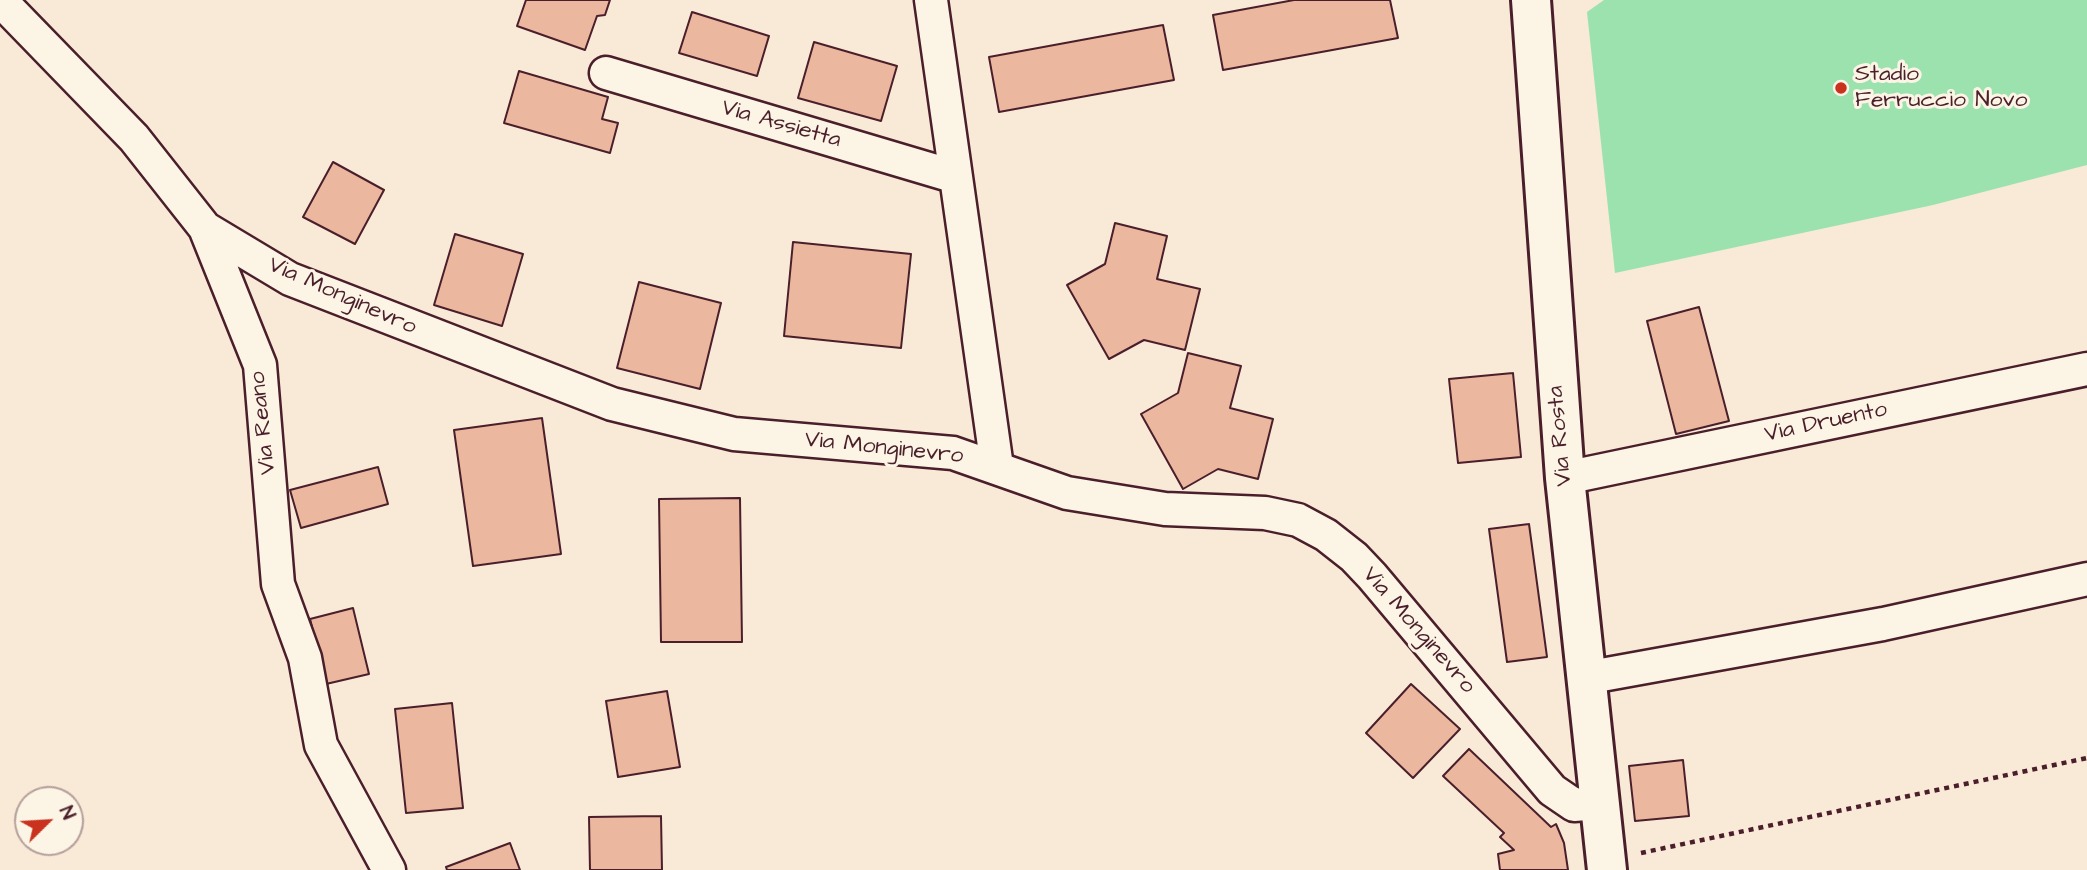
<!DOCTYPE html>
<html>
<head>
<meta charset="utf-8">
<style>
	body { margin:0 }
	#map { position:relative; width:2087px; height:870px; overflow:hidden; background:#f9e9d7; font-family:"Architects Daughter",sans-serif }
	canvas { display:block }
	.north { position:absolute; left:14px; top:786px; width:70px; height:70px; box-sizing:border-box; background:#fcf5e5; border:2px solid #b59f9b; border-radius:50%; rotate:66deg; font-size:19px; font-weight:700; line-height:28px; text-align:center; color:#4a1f2b }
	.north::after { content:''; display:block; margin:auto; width:24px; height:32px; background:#c8321e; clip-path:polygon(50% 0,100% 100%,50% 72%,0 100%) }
</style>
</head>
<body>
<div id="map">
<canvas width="2087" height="870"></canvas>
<div class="north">N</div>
</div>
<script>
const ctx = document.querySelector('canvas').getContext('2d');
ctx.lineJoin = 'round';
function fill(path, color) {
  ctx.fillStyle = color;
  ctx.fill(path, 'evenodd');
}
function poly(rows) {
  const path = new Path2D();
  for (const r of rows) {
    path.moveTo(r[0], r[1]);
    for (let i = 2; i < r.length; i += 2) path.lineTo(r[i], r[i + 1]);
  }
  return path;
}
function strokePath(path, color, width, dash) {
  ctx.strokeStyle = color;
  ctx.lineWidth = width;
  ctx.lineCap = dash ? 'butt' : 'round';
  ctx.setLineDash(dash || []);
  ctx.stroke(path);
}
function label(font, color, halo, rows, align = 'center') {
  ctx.font = font + ' "Architects Daughter",sans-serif';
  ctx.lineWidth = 6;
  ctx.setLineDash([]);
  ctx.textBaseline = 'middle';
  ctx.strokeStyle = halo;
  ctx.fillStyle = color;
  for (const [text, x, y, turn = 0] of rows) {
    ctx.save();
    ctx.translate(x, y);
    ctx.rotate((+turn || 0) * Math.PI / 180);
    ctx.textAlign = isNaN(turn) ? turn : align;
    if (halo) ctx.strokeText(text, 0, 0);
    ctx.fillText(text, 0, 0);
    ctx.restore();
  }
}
const green = poly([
	[1604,0,2087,0,2087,165,1933,205,1615,273,1587,12]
]);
const building = poly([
	[526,0,610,0,605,15,597,16,585,50,517,26,526,0],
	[1294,0,1390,0,1398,38,1223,70,1213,15,1294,0],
	[692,12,769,36,757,76,679,53,692,12],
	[1163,25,1174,80,999,112,989,57,1163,25],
	[814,42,897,66,881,121,798,98,814,42],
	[519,71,608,97,602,119,618,123,610,153,504,123,519,71],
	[333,162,384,190,355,244,303,217,333,162],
	[1115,223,1167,236,1157,279,1200,289,1185,350,1144,340,1109,359,1067,285,1105,264,1115,223],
	[455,234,523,254,502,326,434,305,455,234],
	[793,242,911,254,901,348,784,336,793,242],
	[639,282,721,303,700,389,617,368,639,282],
	[1699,307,1729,421,1676,434,1647,321,1699,307],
	[1188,353,1241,366,1230,408,1273,419,1258,479,1218,469,1183,489,1141,414,1178,393,1188,353],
	[1513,373,1521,457,1458,463,1449,379,1513,373],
	[542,418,561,554,473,566,454,430,542,418],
	[378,467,388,504,301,528,290,490,378,467],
	[740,498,742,642,661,642,659,499,740,498],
	[1529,524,1547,657,1507,662,1489,529,1529,524],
	[353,608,369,674,326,684,310,619,353,608],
	[1411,684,1460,729,1413,778,1366,733,1411,684],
	[667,691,680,767,618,777,606,701,667,691],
	[452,703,463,808,406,813,395,709,452,703],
	[1469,749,1551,827,1556,824,1564,843,1568,870,1500,870,1498,854,1514,850,1500,837,1504,833,1443,776,1469,749],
	[1683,760,1689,816,1635,821,1629,766,1683,760],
	[661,816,662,870,590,870,589,817,661,816],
	[510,843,520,870,447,870,446,867,510,843]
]);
const path = poly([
	[1641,853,2087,758]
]);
const minor = poly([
	[0,0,134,138,205,228,260,365,278,584,305,658,321,745,389,870],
	[931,0,997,467],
	[606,73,956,177],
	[205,228,290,279,612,404,734,434,953,453,1067,493,1165,509,1265,513,1298,520,1326,535,1354,557,1372,576,1552,790,1574,805,1598,803],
	[1565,478,2087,369],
	[1585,678,1883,624,2087,579]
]);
const tertiary = poly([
	[1531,0,1565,478,1607,870]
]);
const markers = [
	[1841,88,7,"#c8321e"]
];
const poiNames = [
	["Stadio",1855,75],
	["Ferruccio Novo",1855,101]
];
const streetNames = [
	["Via Assietta",781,125,16],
	["Via Monginevro",342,297,24],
	["Via Reano",264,423,-96],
	["Via Druento",1826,423,-12],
	["Via Rosta",1561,436,-95],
	["Via Monginevro",884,449,6],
	["Via Monginevro",1418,631,49]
];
fill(green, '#9ce2af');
fill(building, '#ebb79e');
strokePath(building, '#4a1f2b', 2);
strokePath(minor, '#4a1f2b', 37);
strokePath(tertiary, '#4a1f2b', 44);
strokePath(path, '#4a1f2b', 4.5, [5, 5]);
strokePath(minor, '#fcf5e5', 32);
strokePath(tertiary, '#fcf5e5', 38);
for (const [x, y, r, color] of markers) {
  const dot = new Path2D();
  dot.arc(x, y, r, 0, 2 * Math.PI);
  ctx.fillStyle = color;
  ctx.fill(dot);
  strokePath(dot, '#fcf5e5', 2.5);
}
label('23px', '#4a1f2b', '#fcf5e5', poiNames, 'left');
label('23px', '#4a1f2b', '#fcf5e5', streetNames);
</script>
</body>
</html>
